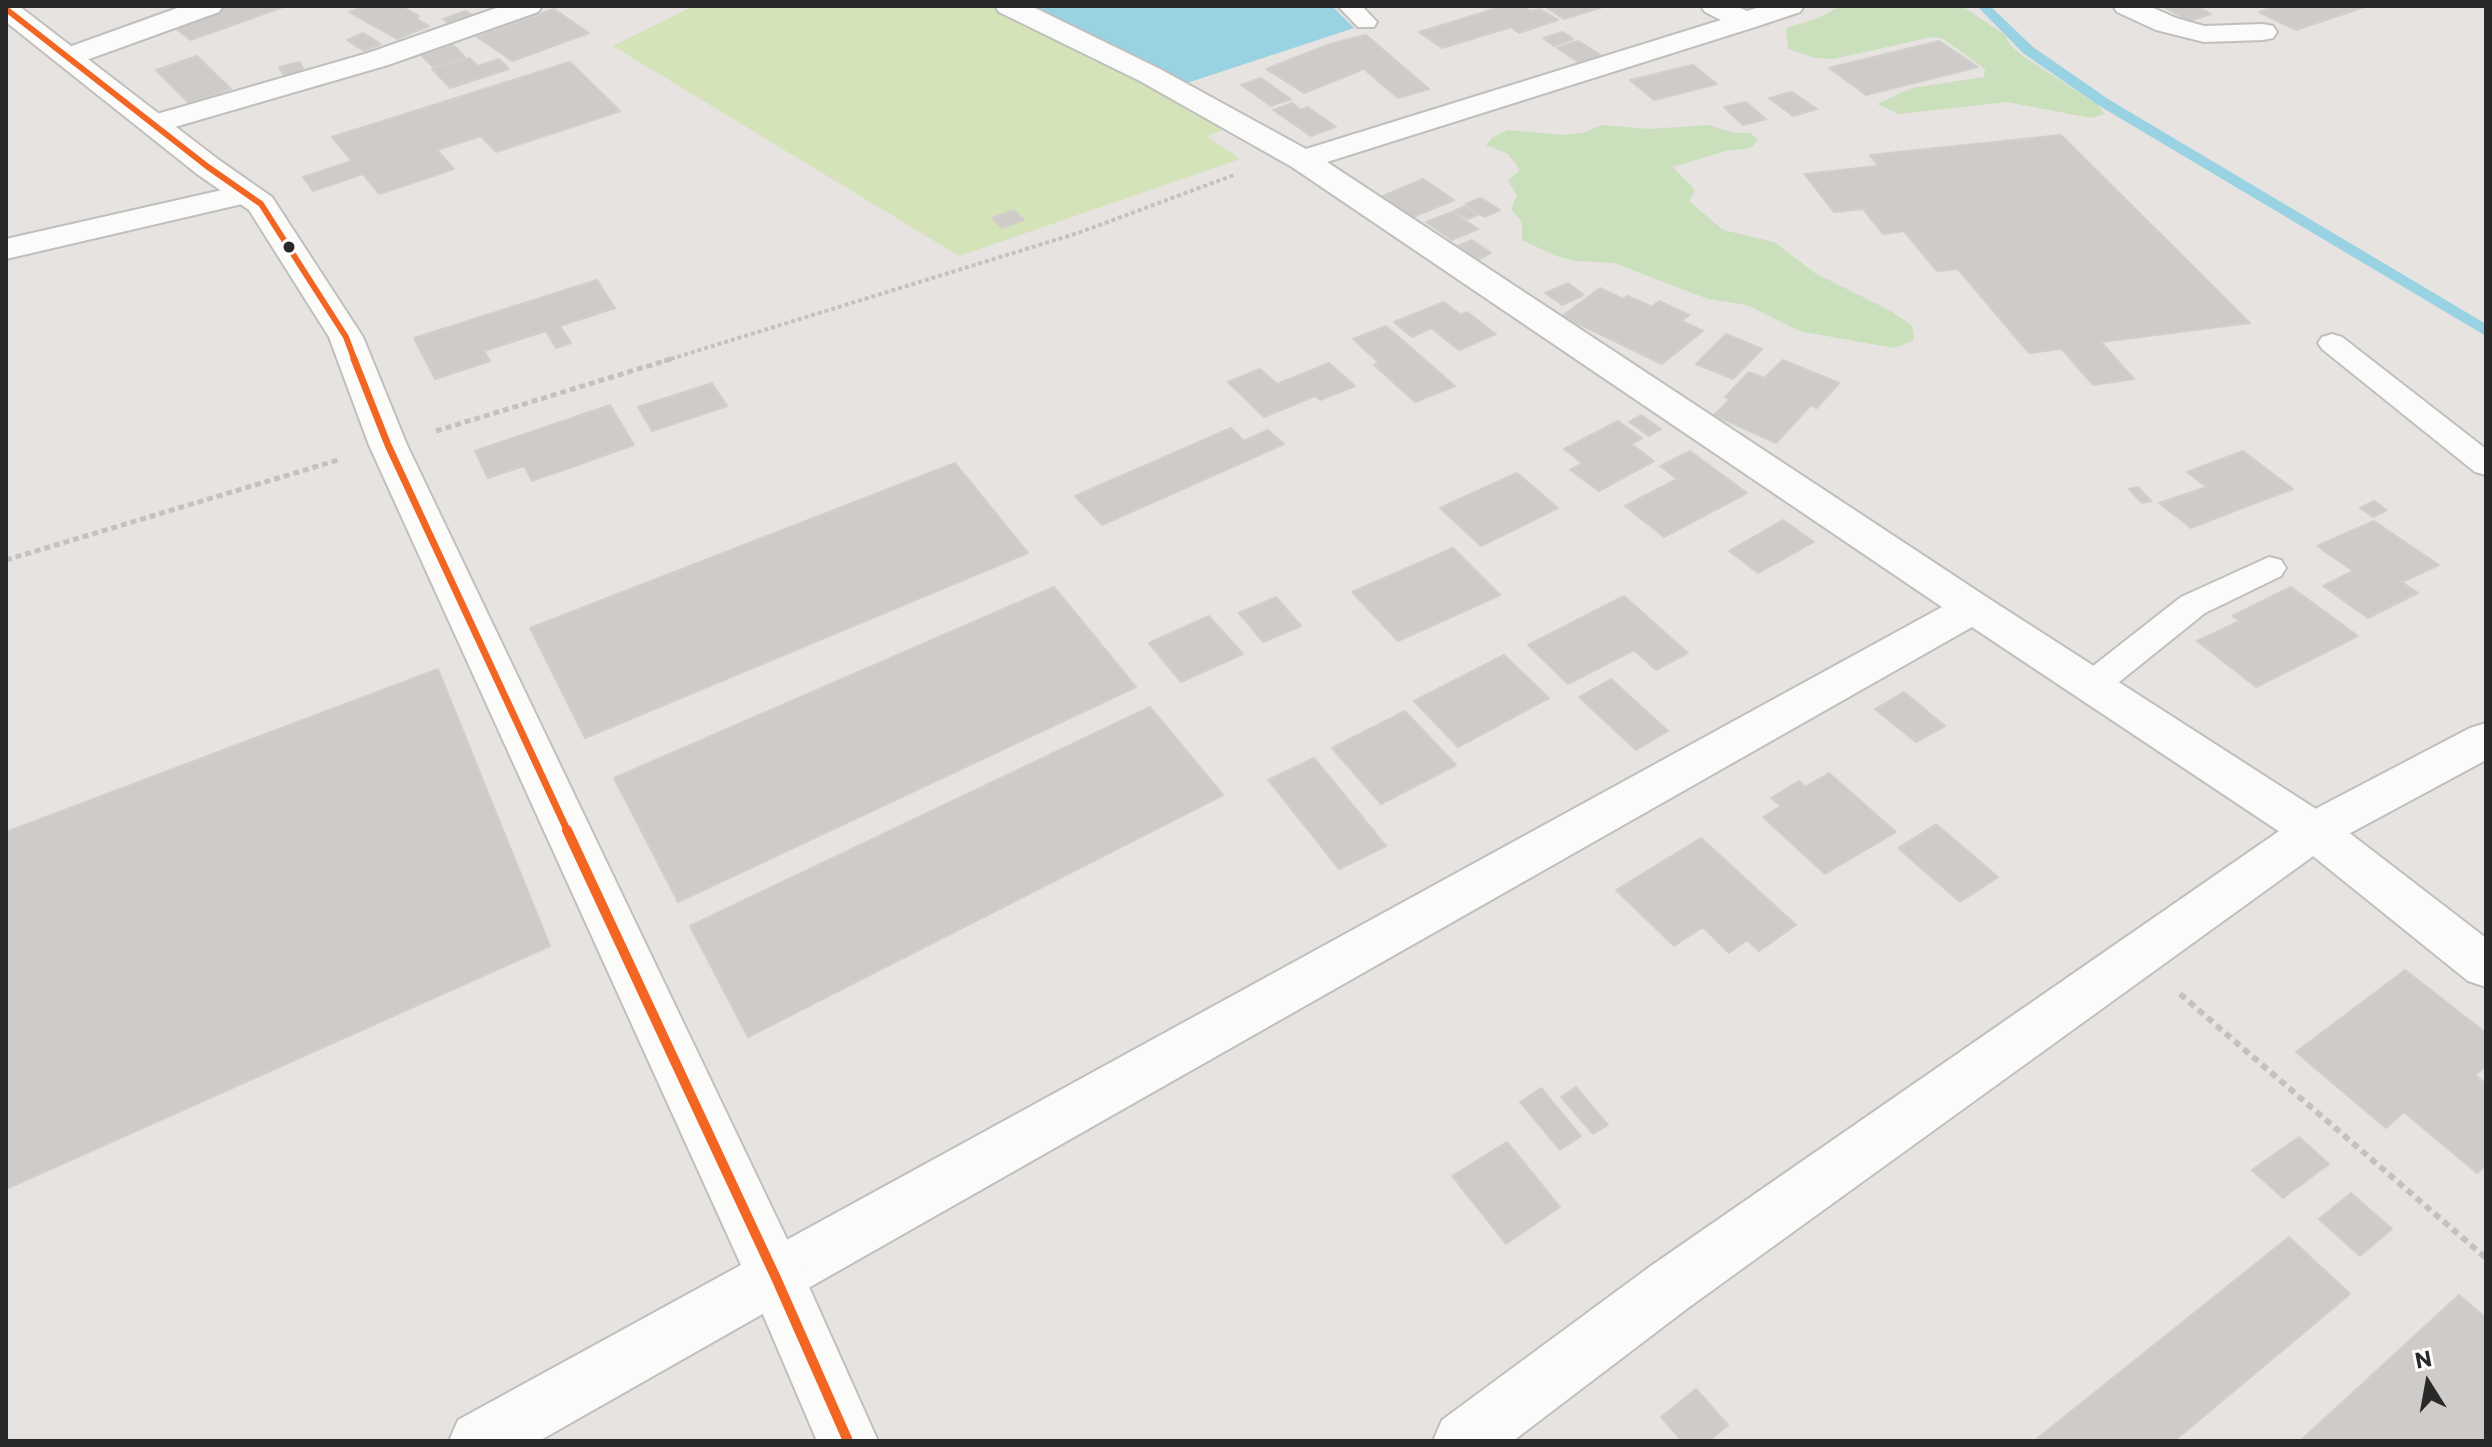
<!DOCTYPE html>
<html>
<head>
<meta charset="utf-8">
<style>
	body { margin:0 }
	#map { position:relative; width:2492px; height:1447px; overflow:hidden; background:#e6e3e0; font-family:Commissioner,sans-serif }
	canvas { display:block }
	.frame { position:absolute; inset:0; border:8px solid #292929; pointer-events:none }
	.north { position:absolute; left:2388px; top:1343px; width:80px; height:80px; -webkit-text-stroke:6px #fff; paint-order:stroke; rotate:349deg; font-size:22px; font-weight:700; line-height:32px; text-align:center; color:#292929 }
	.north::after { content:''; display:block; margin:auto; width:28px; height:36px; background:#292929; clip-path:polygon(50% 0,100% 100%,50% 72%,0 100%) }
</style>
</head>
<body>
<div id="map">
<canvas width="2492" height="1447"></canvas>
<div class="frame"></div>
<div class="north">N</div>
</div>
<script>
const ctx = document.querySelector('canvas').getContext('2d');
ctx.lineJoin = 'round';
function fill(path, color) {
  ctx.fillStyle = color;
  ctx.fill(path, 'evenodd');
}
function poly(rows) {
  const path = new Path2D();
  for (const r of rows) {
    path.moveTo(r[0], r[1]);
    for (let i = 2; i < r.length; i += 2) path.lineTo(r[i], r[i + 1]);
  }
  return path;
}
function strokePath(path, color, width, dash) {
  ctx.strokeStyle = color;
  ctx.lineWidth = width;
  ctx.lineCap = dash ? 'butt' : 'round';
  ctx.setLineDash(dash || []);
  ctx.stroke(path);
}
const green = poly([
	[1841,6,1962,6,2005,35,2011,46,2024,57,2098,105,2104,114,2091,118,2007,102,1899,114,1877,104,1912,88,1984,77,1985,69,1944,39,1932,37,1833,59,1815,58,1788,49,1786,28,1816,19],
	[1603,125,1649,129,1709,125,1735,133,1750,133,1758,139,1751,148,1726,151,1673,167,1695,190,1689,201,1723,230,1774,242,1815,273,1891,311,1912,326,1914,340,1894,348,1799,331,1747,305,1708,299,1614,263,1576,261,1556,256,1522,240,1522,222,1511,209,1517,195,1508,181,1520,170,1508,154,1486,145,1492,138,1508,130,1562,135,1582,133]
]);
const pitch = poly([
	[694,6,991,6,1228,128,1207,136,1240,159,959,256,613,46]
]);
const water = poly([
	[1030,6,1332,6,1354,28,1187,83]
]);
const stream = poly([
	[1977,6,1990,6,2033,47,2108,99,2486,324,2486,336,2098,105,2023,53,1977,6]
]);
const building = poly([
	[229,6,286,6,191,40,172,26,229,6],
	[365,6,401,6,419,16,417,19,429,26,397,39,349,12,365,6],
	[1504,6,1522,6,1530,11,1540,9,1558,20,1519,33,1511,27,1442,48,1419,32,1504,6],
	[1544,6,1606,6,1564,19,1544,6],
	[2162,6,2196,6,2211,14,2189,21,2162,6],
	[2277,6,2368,6,2296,30,2259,12,2277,6],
	[554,9,589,33,512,61,477,37,554,9],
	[466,11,476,17,453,26,443,19,466,11],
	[1563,32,1573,39,1554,46,1543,38,1563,32],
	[363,33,381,44,364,51,347,40,363,33],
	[1366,35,1429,89,1398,98,1364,69,1304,93,1266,69,1330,44,1366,35],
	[1578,41,1602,56,1581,64,1557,48,1578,41],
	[1939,41,1978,67,1866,95,1829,68,1939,41],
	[453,45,465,57,433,67,421,55,453,45],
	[197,56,231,89,189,103,156,70,197,56],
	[469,58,478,66,499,59,509,69,450,88,432,69,469,58],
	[300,62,304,71,284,76,279,67,300,62],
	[570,62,620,111,496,152,481,136,437,150,454,169,379,194,363,174,313,191,303,177,352,161,332,137,570,62],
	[1693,65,1717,84,1654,100,1630,80,1693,65],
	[1261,78,1291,99,1271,106,1241,85,1261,78],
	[1792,92,1817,109,1793,116,1769,98,1792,92],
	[1746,102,1766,119,1743,125,1724,107,1746,102],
	[1292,103,1301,110,1308,107,1336,127,1311,136,1273,110,1292,103],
	[2061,135,2250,323,2101,342,2134,379,2093,385,2062,349,2029,353,1958,269,1937,271,1904,231,1883,234,1863,209,1834,212,1804,174,1878,166,1870,155,2061,135],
	[1423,179,1454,200,1413,217,1383,196,1423,179],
	[1481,198,1500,210,1484,217,1466,204,1481,198],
	[1465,206,1478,215,1467,219,1454,211,1465,206],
	[1014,210,1024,220,1002,228,992,218,1014,210],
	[1452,212,1478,229,1452,240,1426,222,1452,212],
	[1472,240,1491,253,1478,260,1458,246,1472,240],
	[597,280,615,308,560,326,571,343,556,348,546,331,484,351,490,361,435,379,414,338,597,280],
	[1568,283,1584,295,1562,305,1545,293,1568,283],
	[1600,288,1623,299,1628,296,1652,307,1659,301,1689,315,1682,321,1703,331,1662,364,1562,316,1600,288],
	[1444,302,1461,315,1467,312,1496,334,1459,350,1431,328,1412,337,1394,322,1444,302],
	[1386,326,1455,386,1415,402,1374,365,1379,363,1353,339,1386,326],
	[1726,334,1762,349,1733,379,1696,364,1726,334],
	[1783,360,1839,383,1817,408,1811,405,1776,443,1714,415,1730,399,1725,397,1749,372,1764,378,1783,360],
	[1329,363,1355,386,1320,400,1315,396,1264,417,1228,382,1260,369,1277,384,1329,363],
	[712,383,727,406,652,431,638,407,712,383],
	[610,405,634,445,532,481,524,466,488,478,475,451,610,405],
	[1641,415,1661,429,1649,436,1629,422,1641,415],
	[1618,421,1642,438,1631,444,1654,461,1599,491,1570,470,1582,463,1564,449,1618,421],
	[1231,428,1244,441,1268,430,1284,444,1102,525,1075,496,1231,428],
	[1690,451,1747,493,1664,537,1625,506,1677,479,1660,466,1690,451],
	[2243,451,2293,489,2237,510,2187,472,2243,451],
	[955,463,1028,553,585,738,530,628,955,463],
	[1517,473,1558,508,1481,546,1440,508,1517,473],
	[2138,487,2151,501,2142,503,2129,489,2138,487],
	[2207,487,2237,510,2191,528,2159,503,2207,487],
	[2374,501,2387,510,2373,517,2360,508,2374,501],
	[1783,520,1814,542,1758,573,1729,551,1783,520],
	[2374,521,2439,565,2402,582,2418,593,2368,618,2323,586,2353,571,2317,546,2374,521],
	[1453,548,1500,595,1398,641,1352,592,1453,548],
	[1054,587,1136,687,678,902,614,778,1054,587],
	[2291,587,2358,636,2256,687,2197,641,2240,621,2232,616,2291,587],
	[1624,596,1688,653,1656,670,1634,650,1568,684,1528,645,1624,596],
	[1276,597,1301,626,1263,642,1239,613,1276,597],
	[1209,616,1243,654,1181,682,1149,643,1209,616],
	[1504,655,1549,698,1458,747,1414,701,1504,655],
	[438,669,550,946,6,1189,6,832,438,669],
	[1611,679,1668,731,1636,750,1579,697,1611,679],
	[1904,692,1945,726,1916,742,1875,709,1904,692],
	[1150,707,1223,795,748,1037,690,926,1150,707],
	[1405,711,1456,765,1381,804,1332,748,1405,711],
	[1314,758,1386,846,1339,869,1268,780,1314,758],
	[1829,773,1896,832,1825,874,1763,817,1781,806,1771,798,1799,781,1805,787,1829,773],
	[1936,824,1998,877,1960,902,1898,848,1936,824],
	[1701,838,1796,925,1759,951,1747,940,1729,953,1703,927,1674,946,1616,890,1701,838],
	[2405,970,2486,1033,2486,1066,2475,1075,2486,1084,2486,1165,2477,1173,2404,1112,2386,1128,2296,1052,2405,970],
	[1576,1087,1608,1125,1593,1134,1561,1097,1576,1087],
	[1541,1088,1581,1136,1560,1150,1520,1102,1541,1088],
	[2299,1137,2329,1164,2283,1198,2252,1170,2299,1137],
	[1507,1142,1560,1207,1506,1244,1452,1176,1507,1142],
	[2351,1193,2392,1229,2360,1256,2319,1219,2351,1193],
	[2289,1237,2350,1294,2174,1441,2034,1441,2289,1237],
	[2459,1295,2486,1318,2486,1441,2300,1441,2459,1295],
	[1696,1389,1728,1425,1709,1441,1682,1441,1661,1417,1696,1389]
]);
const pathFar2 = poly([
	[664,361,1078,233,1234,175]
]);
const pathFar1 = poly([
	[436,431,671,359],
	[6,560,338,460]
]);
const path = poly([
	[2180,994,2486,1258]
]);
const lane = poly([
	[1338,6,1362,6,1377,22,1374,27,1358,27,1338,6],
	[2332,334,2342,337,2486,449,2486,475,2475,472,2322,349,2318,343,2322,337,2332,334],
	[2269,557,2281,560,2286,568,2281,576,2205,613,2103,695,2091,699,2079,695,2073,686,2079,677,2181,597,2269,557]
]);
const street = poly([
	[183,6,223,6,219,12,78,63,68,66,58,63,54,57,58,51,183,6],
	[502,6,542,6,538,12,388,65,154,133,143,130,139,124,143,118,368,53,502,6],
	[995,6,1031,6,1160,69,1306,149,1721,20,1705,12,1701,6,1736,6,1747,11,1763,6,1804,6,1800,12,1755,27,1327,162,1988,598,2330,818,2486,938,2486,987,2468,981,2298,844,1972,627,539,1441,449,1441,458,1420,1942,607,1292,167,1140,81,999,12,995,6],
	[2113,6,2149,6,2176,18,2204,26,2263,24,2273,26,2277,32,2273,38,2263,40,2204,42,2156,30,2117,12,2113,6],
	[244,185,255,187,260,194,255,201,6,259,6,239,244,185]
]);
const secondary = poly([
	[6,6,19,6,219,160,272,197,363,337,407,445,796,1258,878,1441,817,1441,756,1298,369,445,329,337,249,210,197,174,6,22,6,6],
	[2486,723,2486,760,2330,844,1688,1308,1513,1441,1433,1441,1442,1420,1648,1268,2298,818,2470,728,2486,723]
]);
const bus1Far2 = poly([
	[6,9,208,167,261,204,346,337,355,361]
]);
const bus1Far1 = poly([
	[354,359,388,445,568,832]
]);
const bus1 = poly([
	[567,830,776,1278,848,1441]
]);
const markers = [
	[289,247,7,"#292929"]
];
fill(green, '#cadfbb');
fill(pitch, '#d4e3b8');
fill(water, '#98d2e3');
fill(stream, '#98d2e3');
fill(building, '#cecbc9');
strokePath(building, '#d1cfcc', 2);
strokePath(lane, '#c0bfc0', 4);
strokePath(street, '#c0bfc0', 4);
strokePath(secondary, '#c0bfc0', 4);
strokePath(pathFar2, '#c3c2c2', 4, [4, 3]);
strokePath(pathFar1, '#c3c2c2', 5, [6, 4]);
strokePath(path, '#c3c2c2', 6, [7, 5]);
fill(lane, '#fbfbfa');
fill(street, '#fbfbfa');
fill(secondary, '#fbfbfa');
strokePath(bus1Far2, '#f26522', 6);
strokePath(bus1Far1, '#f26522', 7);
strokePath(bus1, '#f26522', 10);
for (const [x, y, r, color] of markers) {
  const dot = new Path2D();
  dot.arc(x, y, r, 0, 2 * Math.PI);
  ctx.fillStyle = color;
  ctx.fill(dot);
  strokePath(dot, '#fff', 3);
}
</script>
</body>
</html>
